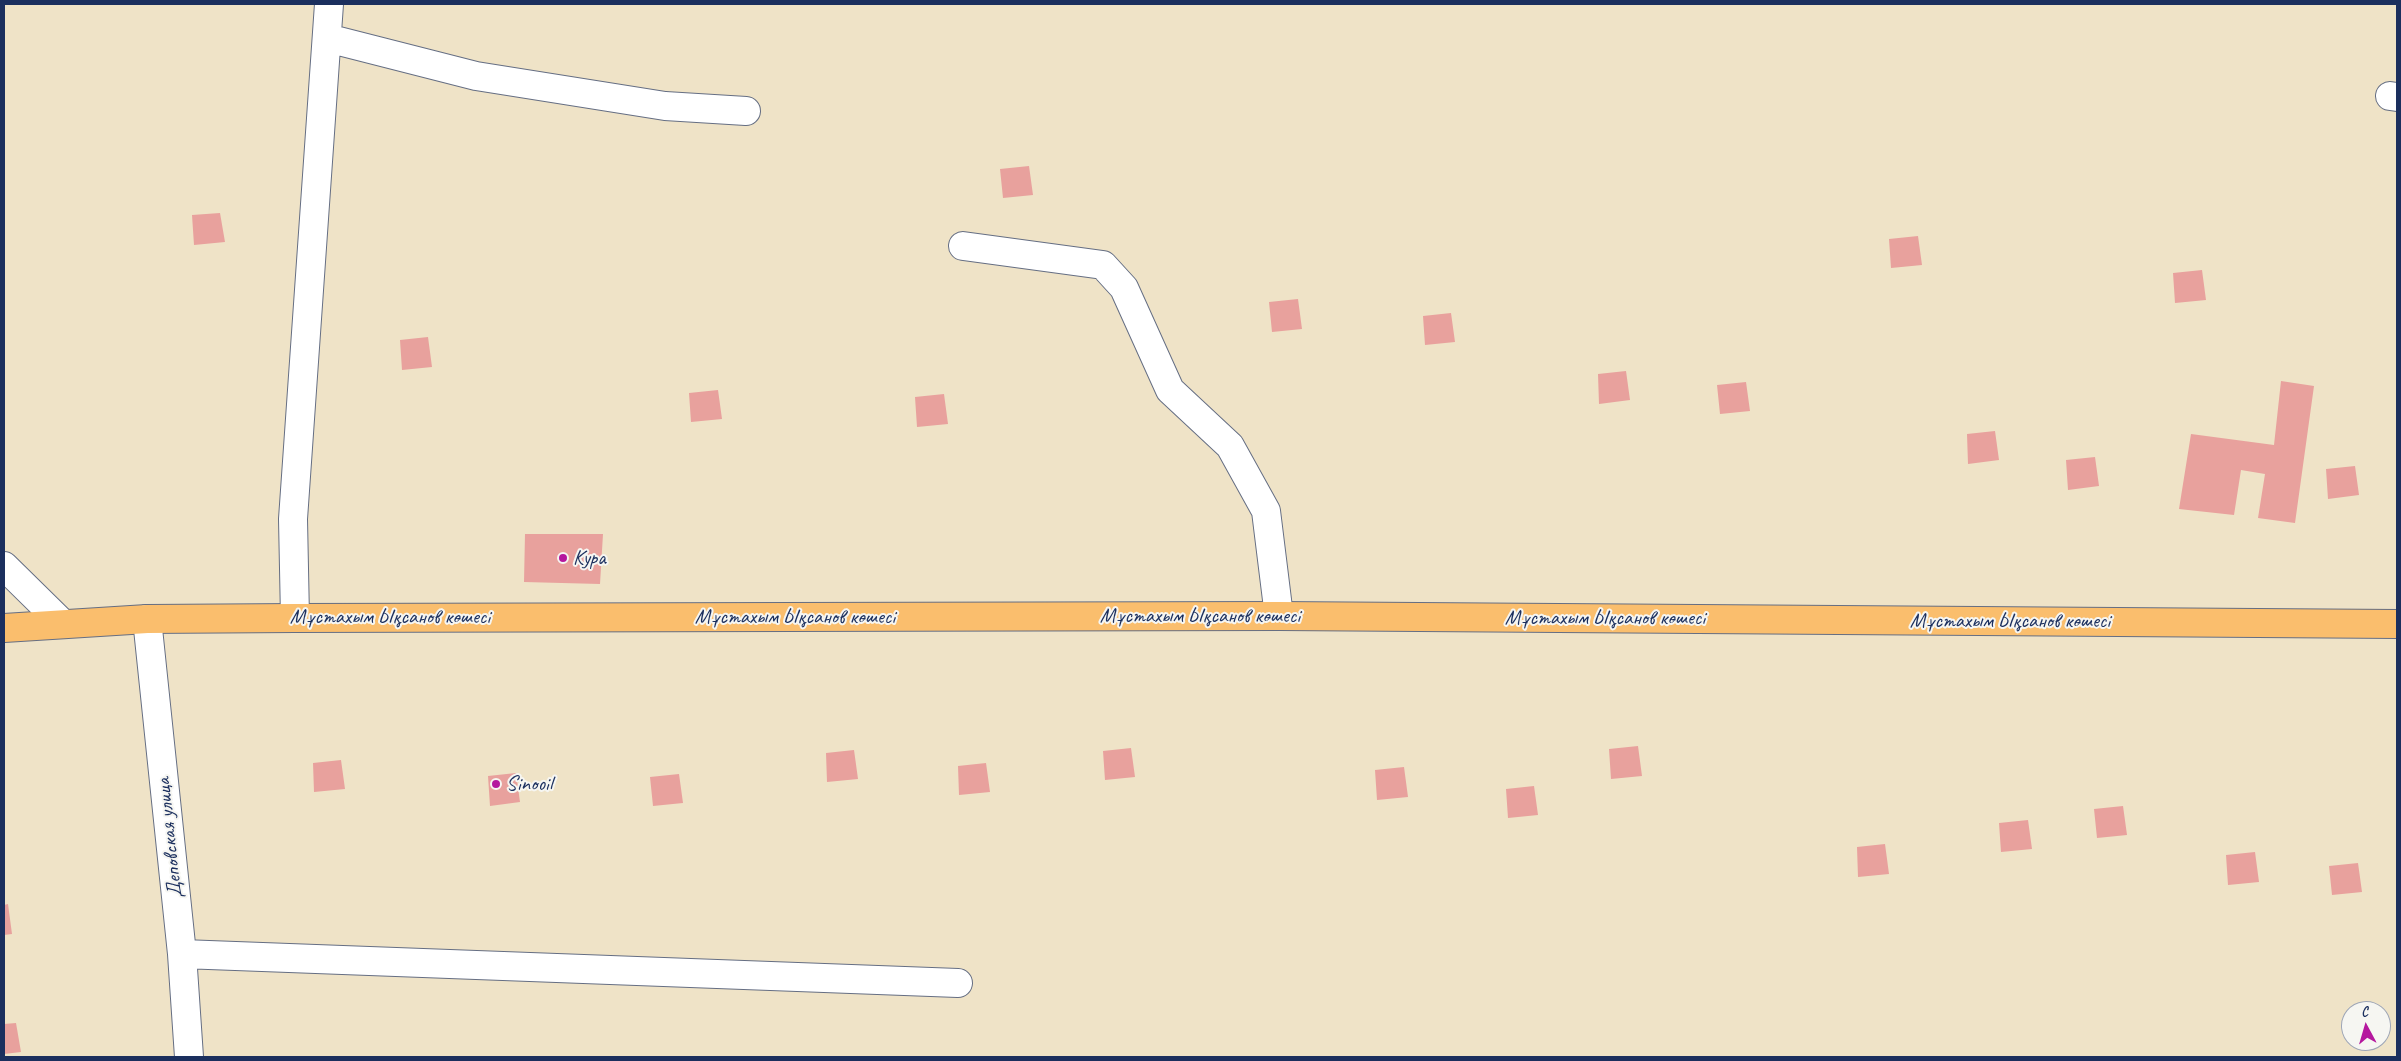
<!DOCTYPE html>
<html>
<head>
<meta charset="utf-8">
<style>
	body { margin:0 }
	#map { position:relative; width:2401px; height:1061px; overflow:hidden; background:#efe3c7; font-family:Caveat,sans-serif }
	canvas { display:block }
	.frame { position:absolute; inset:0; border:5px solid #1b2f5e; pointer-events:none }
	.north { position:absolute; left:2341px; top:1001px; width:50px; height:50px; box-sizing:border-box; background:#f6f6f2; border:1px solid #9ea6b7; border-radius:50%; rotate:354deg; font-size:14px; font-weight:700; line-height:20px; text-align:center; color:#1b2f5e }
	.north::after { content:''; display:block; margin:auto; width:18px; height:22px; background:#b5179e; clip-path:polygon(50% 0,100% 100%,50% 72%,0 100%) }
</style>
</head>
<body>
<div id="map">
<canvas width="2401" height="1061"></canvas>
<div class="frame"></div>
<div class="north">С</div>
</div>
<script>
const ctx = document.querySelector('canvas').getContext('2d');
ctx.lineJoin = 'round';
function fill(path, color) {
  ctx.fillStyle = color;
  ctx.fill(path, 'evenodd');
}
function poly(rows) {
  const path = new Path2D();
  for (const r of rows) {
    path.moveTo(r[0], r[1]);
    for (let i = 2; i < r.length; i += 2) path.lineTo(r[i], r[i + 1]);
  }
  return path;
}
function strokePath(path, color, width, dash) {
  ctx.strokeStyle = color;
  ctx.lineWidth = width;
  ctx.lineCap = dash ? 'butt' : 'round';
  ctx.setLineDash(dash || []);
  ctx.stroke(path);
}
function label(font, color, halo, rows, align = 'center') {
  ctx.font = font + ' Caveat,sans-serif';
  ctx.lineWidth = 4;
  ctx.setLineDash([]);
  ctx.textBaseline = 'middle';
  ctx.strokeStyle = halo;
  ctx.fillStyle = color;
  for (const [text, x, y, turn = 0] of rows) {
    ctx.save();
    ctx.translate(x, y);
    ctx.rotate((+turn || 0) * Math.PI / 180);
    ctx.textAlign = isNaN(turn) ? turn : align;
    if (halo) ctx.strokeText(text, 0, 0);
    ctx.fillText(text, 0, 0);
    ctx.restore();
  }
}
const building = poly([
	[1029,166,1033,195,1003,198,1000,169],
	[220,213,225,242,194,245,192,215],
	[1918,236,1922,265,1891,268,1889,239],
	[2202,270,2206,300,2175,303,2173,273],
	[1298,299,1302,329,1272,332,1269,302],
	[1451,313,1455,342,1425,345,1423,316],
	[428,337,432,367,402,370,400,340],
	[1626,371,1630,400,1599,404,1598,374],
	[2281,381,2314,386,2295,523,2258,518,2265,474,2241,470,2234,515,2179,509,2191,434,2274,445],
	[1746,382,1750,411,1720,414,1717,385],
	[718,390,722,419,691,422,689,393],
	[944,394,948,424,917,427,915,397],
	[1995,431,1999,460,1968,464,1967,434],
	[2095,457,2099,486,2068,490,2066,460],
	[2355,466,2359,495,2328,499,2326,469],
	[525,534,603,534,600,584,524,582],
	[1638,746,1642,776,1611,779,1609,749],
	[1131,748,1135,777,1105,780,1103,751],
	[854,750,858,779,827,782,826,753],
	[341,760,345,789,314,792,313,763],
	[986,763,990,792,959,795,958,766],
	[1404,767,1408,797,1377,800,1375,770],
	[516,773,520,802,490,806,488,776],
	[679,774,683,803,653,806,650,777],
	[1534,786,1538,815,1508,818,1506,789],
	[2123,806,2127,835,2097,838,2094,809],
	[2028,820,2032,849,2001,852,1999,823],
	[1885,844,1889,874,1858,877,1857,847],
	[2255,852,2259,882,2228,885,2226,855],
	[2358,863,2362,892,2332,895,2329,866],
	[8,904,12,934,4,935,4,905],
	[16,1023,21,1052,4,1054,4,1024]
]);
const minor = poly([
	[327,38,476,76,665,106,746,111],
	[2390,96,2397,97],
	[963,246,1103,265,1124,288,1170,390,1230,446,1266,511,1279,616],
	[4,566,63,624],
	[295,618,293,519,329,4],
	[147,619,182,954,189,1057],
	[182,954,958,983]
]);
const major = poly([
	[4,628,147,619,295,618,1279,616,2397,624]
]);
const markers = [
	[563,558,5,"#b5179e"],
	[496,784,5,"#b5179e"]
];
const poiNames = [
	["Кура",573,558],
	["Sinooil",506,784]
];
const streetNames = [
	["Мұстахым Ықсанов көшесі",1200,616],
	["Мұстахым Ықсанов көшесі",390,617],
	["Мұстахым Ықсанов көшесі",795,617],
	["Мұстахым Ықсанов көшесі",1605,618],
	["Мұстахым Ықсанов көшесі",2010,621],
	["Деповская улица",170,838,-96]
];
fill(building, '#e8a19d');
strokePath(minor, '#656e83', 30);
strokePath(major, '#656e83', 30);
strokePath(minor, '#fff', 28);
strokePath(major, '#fabe6d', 28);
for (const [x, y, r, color] of markers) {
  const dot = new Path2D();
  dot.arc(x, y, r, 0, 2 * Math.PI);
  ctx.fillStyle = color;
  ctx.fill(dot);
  strokePath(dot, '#f6f6f2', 2);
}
label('21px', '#1b2f5e', '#f6f6f2', poiNames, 'left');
label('21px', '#1b2f5e', '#f6f6f2', streetNames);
</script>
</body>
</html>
